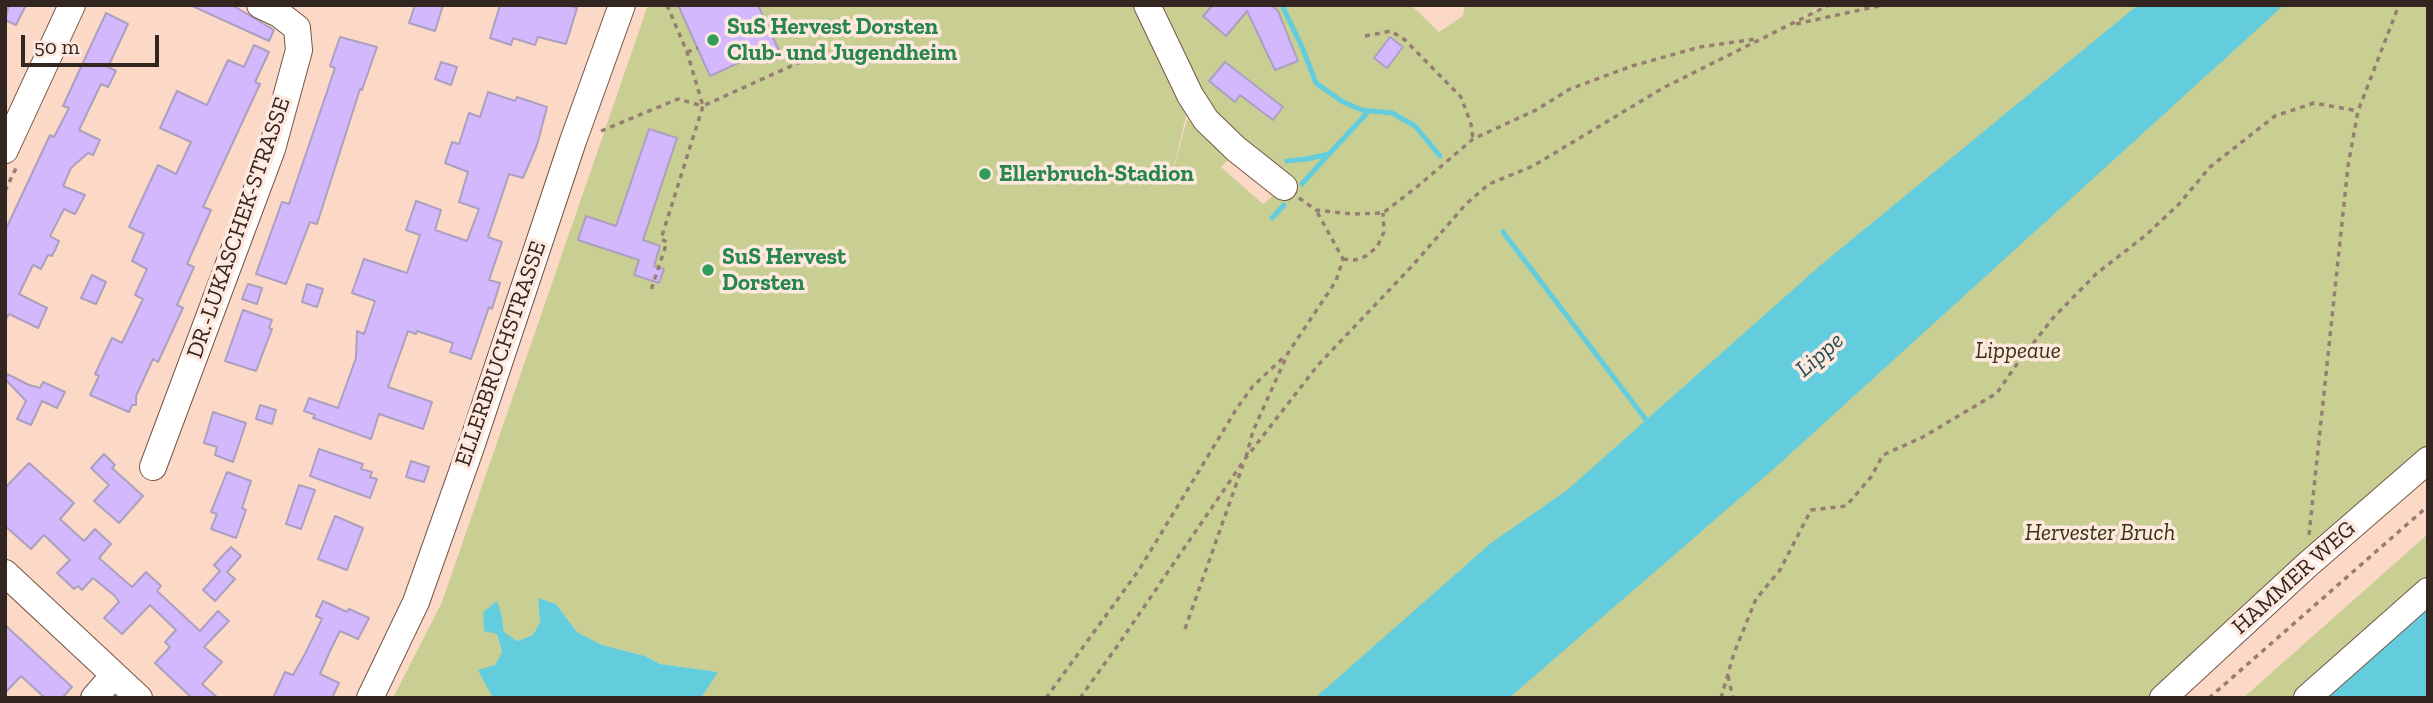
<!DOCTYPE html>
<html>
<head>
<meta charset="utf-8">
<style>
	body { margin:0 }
	#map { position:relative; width:2433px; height:703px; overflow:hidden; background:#fcd8c6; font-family:"Zilla Slab",serif }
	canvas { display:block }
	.frame { position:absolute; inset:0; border:7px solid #33251f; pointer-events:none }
	.scale { position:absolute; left:21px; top:35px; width:138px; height:32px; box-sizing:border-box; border:4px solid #33251f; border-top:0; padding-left:9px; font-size:21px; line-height:24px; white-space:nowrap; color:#33251f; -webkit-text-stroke:5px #ffe9de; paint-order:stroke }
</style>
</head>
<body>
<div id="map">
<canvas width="2433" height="703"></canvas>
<div class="frame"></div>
<div class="scale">50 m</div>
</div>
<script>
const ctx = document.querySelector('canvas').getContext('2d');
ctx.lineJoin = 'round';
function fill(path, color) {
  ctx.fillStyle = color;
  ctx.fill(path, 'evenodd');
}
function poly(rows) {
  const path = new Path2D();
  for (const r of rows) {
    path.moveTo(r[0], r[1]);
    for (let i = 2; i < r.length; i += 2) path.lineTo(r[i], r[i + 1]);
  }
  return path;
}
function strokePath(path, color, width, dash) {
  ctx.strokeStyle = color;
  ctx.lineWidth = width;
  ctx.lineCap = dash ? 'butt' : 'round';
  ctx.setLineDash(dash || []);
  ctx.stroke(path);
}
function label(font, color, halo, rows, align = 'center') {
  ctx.font = font + ' "Zilla Slab",serif';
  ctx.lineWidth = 7;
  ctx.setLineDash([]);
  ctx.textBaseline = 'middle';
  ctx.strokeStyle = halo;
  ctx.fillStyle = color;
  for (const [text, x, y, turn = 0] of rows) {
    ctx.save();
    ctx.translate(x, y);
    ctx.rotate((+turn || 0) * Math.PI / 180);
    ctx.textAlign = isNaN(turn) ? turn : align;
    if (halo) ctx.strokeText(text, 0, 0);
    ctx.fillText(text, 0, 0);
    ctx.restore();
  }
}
const green = poly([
	[648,5,1411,5,1439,32,1463,16,1465,5,1823,5,1775,32,1826,5,2428,5,2428,458,2171,698,701,698,717,672,660,664,645,656,602,645,577,632,556,604,538,599,540,622,533,635,517,641,504,632,502,616,497,602,483,612,497,634,502,653,495,665,493,698,393,698,442,602],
	[1186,116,1234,157,1277,192,1263,204,1221,167,1232,156,1187,119,1171,179],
	[2428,534,2428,585,2299,698,2243,698]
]);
const water = poly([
	[2138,5,2284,5,1777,466,1509,698,1315,698,1491,543,1566,491,1822,264],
	[538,598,556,604,577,632,602,645,645,656,660,664,718,672,701,698,493,698,478,670,495,665,502,652,497,634,484,631,483,612,497,601,502,616,504,632,517,641,533,635,540,622],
	[2428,605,2428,698,2322,698]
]);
const stream = poly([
	[1282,5,1302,47,1316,83,1343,102,1362,110,1392,113,1415,126,1440,156],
	[1287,161,1307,159,1329,154,1369,111],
	[1302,184,1328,155],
	[1272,218,1284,205],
	[1503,232,1647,421]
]);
const building = poly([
	[9,5,26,5,16,25,5,20,9,5],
	[190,5,232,5,274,30,269,41,190,5],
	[415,5,443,5,435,31,409,23,415,5],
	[500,5,568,5,577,8,566,44,538,37,535,45,513,38,511,45,490,38,500,5],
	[678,5,758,5,782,57,767,63,762,52,710,76,678,5],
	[1213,5,1271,5,1278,11,1298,61,1275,70,1247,11,1226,36,1203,16,1213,5],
	[106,13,128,24,108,67,116,71,108,87,101,84,79,130,100,140,93,155,88,153,71,168,63,186,85,195,75,214,64,209,50,236,59,241,56,248,52,256,48,255,41,269,33,265,19,294,47,308,38,328,9,314,5,321,5,231,50,135,54,137,69,108,63,106,106,13],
	[340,37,377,47,362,90,360,89,317,224,310,222,286,284,256,274,282,202,289,204,335,68,330,66,340,37],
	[1390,37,1403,47,1387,68,1374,58,1390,37],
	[254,45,269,52,255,82,260,84,203,207,211,210,187,264,194,267,177,305,183,308,158,362,153,359,136,396,136,405,132,405,129,412,90,395,99,376,95,374,112,338,122,343,143,299,135,295,147,269,132,261,144,234,129,227,158,165,176,174,191,142,160,128,177,91,207,105,228,60,244,67,254,45],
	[441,62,457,67,451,85,435,79,441,62],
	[1225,62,1283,107,1273,120,1240,95,1235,102,1209,81,1225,62],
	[488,92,515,101,517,97,547,107,537,145,523,178,509,174,488,237,502,242,489,280,500,283,492,309,489,307,471,359,450,352,453,343,417,331,416,334,408,331,388,387,432,402,423,429,379,414,371,439,313,418,315,415,304,411,309,398,338,408,356,358,357,331,364,334,375,301,352,293,364,259,407,273,420,235,406,230,416,201,441,210,435,230,467,241,479,209,459,202,468,172,445,163,452,142,459,144,469,113,480,117,488,92],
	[649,129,677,138,643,240,660,246,654,266,664,269,659,283,634,275,639,260,578,240,586,216,616,226,649,129],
	[92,275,106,282,96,304,81,298,92,275],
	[248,284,262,288,257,304,242,299,248,284],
	[307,284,323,289,317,307,302,302,307,284],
	[243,310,272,320,269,328,272,329,256,371,225,361,243,310],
	[5,373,29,385,40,388,43,382,65,392,57,408,42,401,31,425,17,419,26,401,5,379,5,373],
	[260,405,276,410,272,424,256,419,260,405],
	[213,412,246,423,233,462,215,455,217,447,204,443,213,412],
	[319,449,363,464,361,469,372,472,370,477,377,479,370,498,310,476,319,449],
	[104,454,115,465,112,468,143,496,119,523,94,501,109,485,91,468,104,454],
	[411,461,429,467,424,482,406,477,411,461],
	[29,463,74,503,60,519,84,541,95,529,111,544,99,558,132,587,146,572,161,586,157,591,200,631,218,611,229,621,204,647,222,662,202,684,218,698,192,698,155,663,170,647,165,642,176,630,150,605,122,634,104,618,119,602,115,596,93,578,82,590,78,586,74,589,57,573,70,560,44,535,31,549,5,526,5,488,29,463],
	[227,472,251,481,242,508,246,510,236,538,211,529,217,514,211,512,227,472],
	[299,485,315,490,301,529,286,524,299,485],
	[335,516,363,528,347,570,318,559,335,516],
	[231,547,241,556,227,572,235,579,215,601,203,590,220,571,214,565,231,547],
	[323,601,347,612,349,609,369,618,358,639,340,631,330,651,320,674,339,683,332,698,273,698,285,672,293,675,305,654,322,619,316,616,323,601],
	[5,625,72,687,62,698,45,698,21,676,5,693,5,625]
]);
const path = poly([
	[667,5,687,52,703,106,833,47],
	[1796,24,1883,5],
	[1365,36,1391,31,1405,40,1461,97,1471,124,1473,139],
	[687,52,698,48],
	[601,131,678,99,703,106,661,239,667,242,650,293],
	[5,191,16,168],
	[1299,198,1316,210,1352,214,1383,213,1418,186,1473,139,1536,110,1570,89,1632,66,1700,47,1756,39],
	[1343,259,1355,260,1366,256,1377,247,1384,232,1383,213],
	[1246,457,1253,431,1288,353,1336,281,1343,259,1316,210],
	[2309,535,2348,166,2358,111,2399,5],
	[1185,629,1243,465],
	[1728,676,1733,698],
	[1046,698,1139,570,1237,408,1253,386,1285,356],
	[1080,698,1118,645,1245,459,1318,365,1413,265,1466,204,1489,184,1533,166,1663,88,1829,5],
	[1721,698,1734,653,1756,599,1780,570,1811,510,1846,506,1871,477,1883,455,1923,437,1997,393,2017,364,2053,318,2096,274,2146,235,2179,204,2210,167,2275,116,2314,103,2358,111],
	[2209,698,2428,506]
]);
const minor = poly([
	[1147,5,1190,95,1206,120,1236,149,1284,187],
	[5,150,72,5],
	[153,467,272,149,299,50,297,28,279,14,260,5],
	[5,573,139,698],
	[94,698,114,675],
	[370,698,416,602,471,447,573,141,622,5],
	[2163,698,2306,566,2428,460],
	[2307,698,2428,591]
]);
const markers = [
	[713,40,7,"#2e9e5b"],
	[985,174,7,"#2e9e5b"],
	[708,270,7,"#2e9e5b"]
];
const leisureNames = [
	["SuS Hervest Dorsten",727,27],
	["Club- und Jugendheim",727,53],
	["Ellerbruch-Stadion",999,174],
	["SuS Hervest",722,257],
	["Dorsten",722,283]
];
const streetNames = [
	["DR.-LUKASCHEK-STRASSE",239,228,-71],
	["ELLERBRUCHSTRASSE",501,354,-71],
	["HAMMER WEG",2294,578,-42]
];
const parkNames = [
	["Lippeaue",2018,351],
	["Hervester Bruch",2100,533]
];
const waterNames = [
	["Lippe",1820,355,-41]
];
fill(green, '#c9ce93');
fill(water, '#63cddd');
strokePath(stream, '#63cddd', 5);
fill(building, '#d3b8fe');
strokePath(building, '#aba0bf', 2);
strokePath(minor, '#745647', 28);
strokePath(path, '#977e72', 3.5, [5, 5]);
strokePath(minor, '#fff', 26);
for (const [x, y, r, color] of markers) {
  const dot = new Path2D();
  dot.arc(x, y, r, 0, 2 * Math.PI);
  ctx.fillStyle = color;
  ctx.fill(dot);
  strokePath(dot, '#ffe9de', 2.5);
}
label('bold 23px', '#27864d', '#ffe9de', leisureNames, 'left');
label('23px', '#33251f', '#ffe9de', streetNames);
label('italic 23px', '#333513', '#ffe9de', parkNames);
label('italic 24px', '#215057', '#ffe9de', waterNames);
</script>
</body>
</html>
